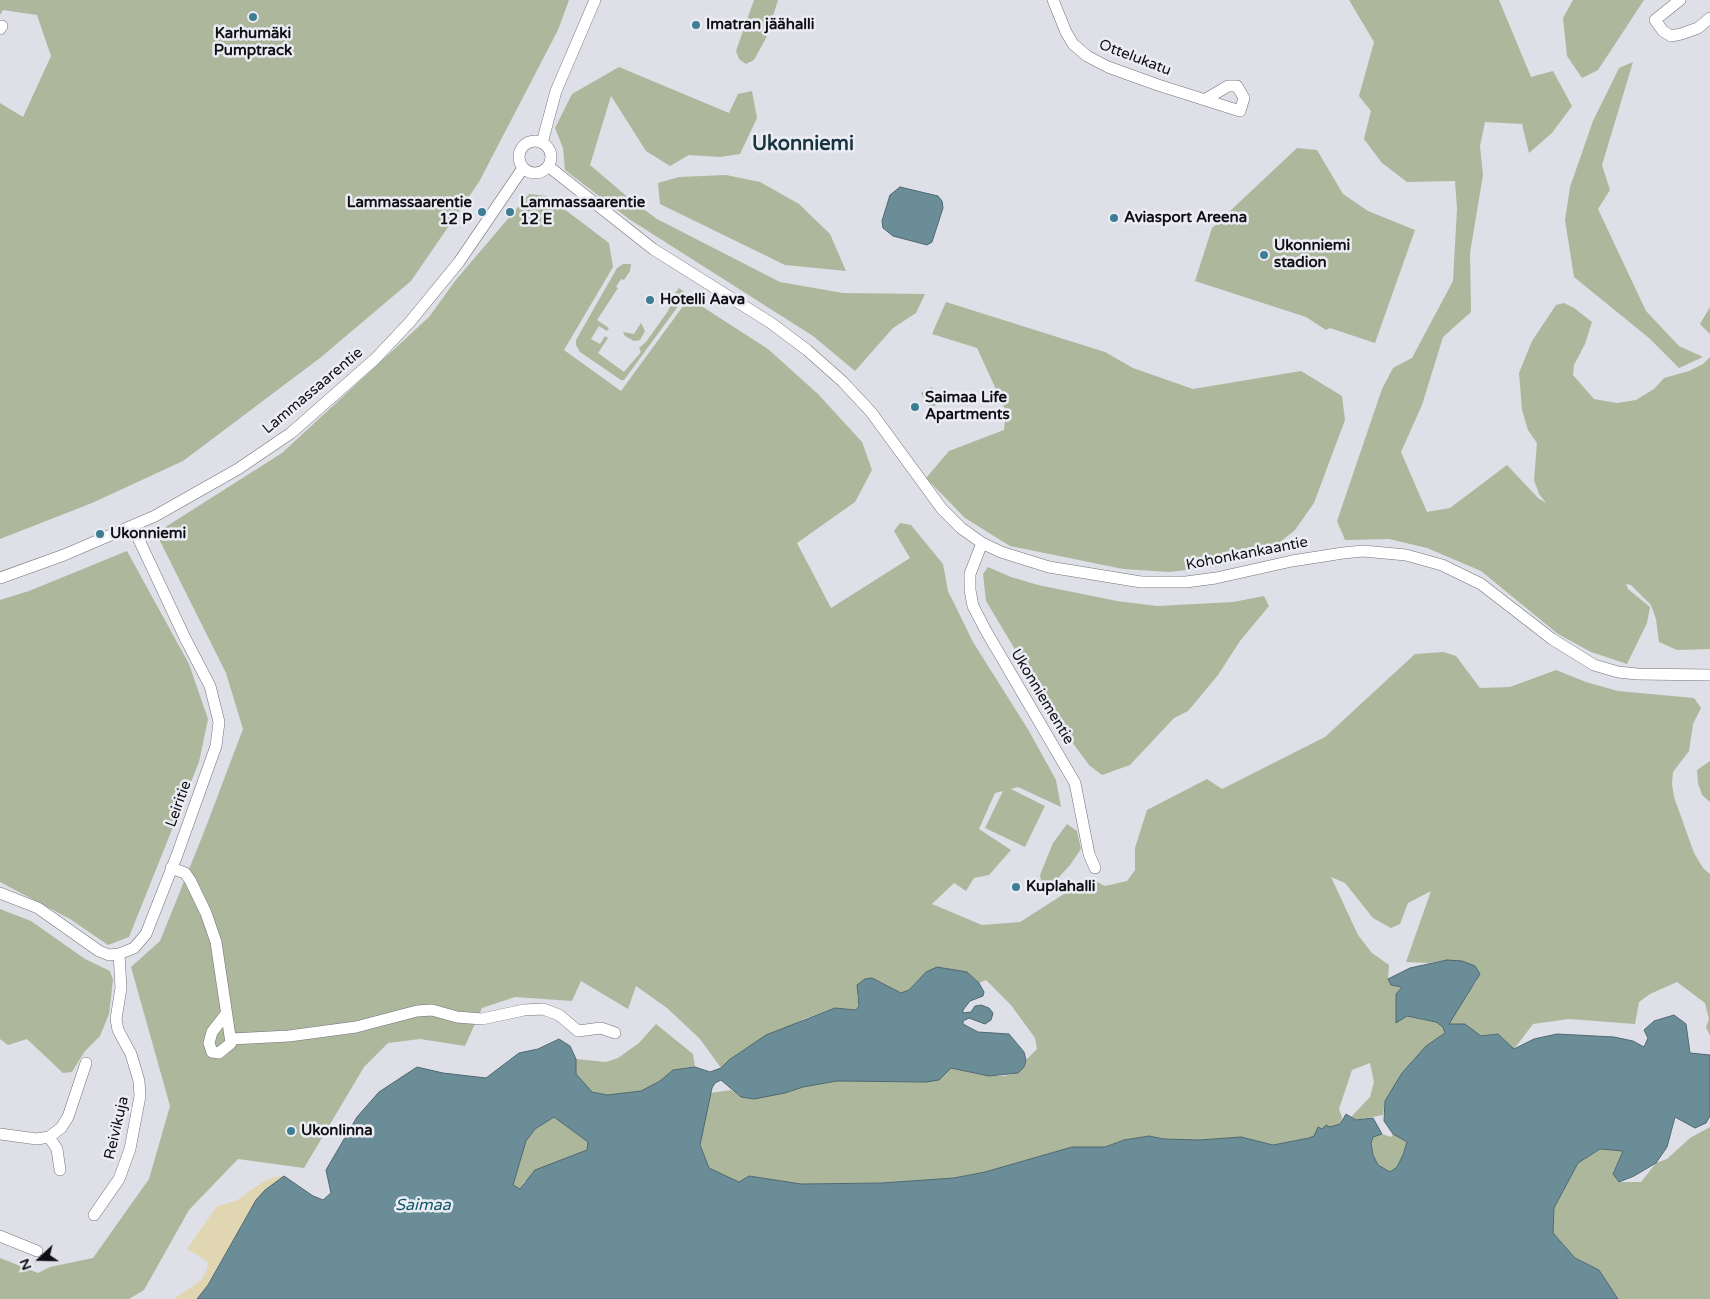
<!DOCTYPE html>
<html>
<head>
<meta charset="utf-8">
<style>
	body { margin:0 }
	#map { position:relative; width:1710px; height:1299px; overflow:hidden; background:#dfdfe8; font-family:"Varela Round",sans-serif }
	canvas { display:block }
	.north { position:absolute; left:15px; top:1234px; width:50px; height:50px; -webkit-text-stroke:4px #ececf5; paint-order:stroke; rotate:249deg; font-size:14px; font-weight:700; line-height:20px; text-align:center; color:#101013 }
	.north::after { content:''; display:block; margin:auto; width:18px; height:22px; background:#101013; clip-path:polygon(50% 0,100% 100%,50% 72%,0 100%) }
</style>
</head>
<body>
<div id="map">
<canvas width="1710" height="1299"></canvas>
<div class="north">N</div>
</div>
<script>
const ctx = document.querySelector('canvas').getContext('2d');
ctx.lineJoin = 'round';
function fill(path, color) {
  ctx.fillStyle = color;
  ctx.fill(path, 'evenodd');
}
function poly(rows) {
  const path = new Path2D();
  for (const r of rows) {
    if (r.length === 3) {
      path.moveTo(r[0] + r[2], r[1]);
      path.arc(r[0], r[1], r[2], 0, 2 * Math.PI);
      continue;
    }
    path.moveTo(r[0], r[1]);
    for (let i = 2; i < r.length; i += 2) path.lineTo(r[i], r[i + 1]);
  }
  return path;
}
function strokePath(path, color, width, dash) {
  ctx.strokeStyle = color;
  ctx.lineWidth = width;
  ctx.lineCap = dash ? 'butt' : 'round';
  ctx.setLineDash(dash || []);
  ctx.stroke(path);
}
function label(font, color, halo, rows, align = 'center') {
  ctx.font = font + ' "Varela Round",sans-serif';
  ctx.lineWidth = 5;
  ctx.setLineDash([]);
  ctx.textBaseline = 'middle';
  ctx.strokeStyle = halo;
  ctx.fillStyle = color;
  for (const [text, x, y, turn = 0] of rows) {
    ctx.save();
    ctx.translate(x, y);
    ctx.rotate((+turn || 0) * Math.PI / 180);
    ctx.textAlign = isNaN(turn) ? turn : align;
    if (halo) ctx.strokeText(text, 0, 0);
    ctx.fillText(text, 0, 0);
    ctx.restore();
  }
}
const green = poly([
	[0,0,569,0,558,30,479,182,411,281,320,358,183,461,92,503,0,539,0,103,23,117,51,56,37,15,3,10,0,15],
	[754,0,778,0,766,38,754,60,746,64,739,59,736,51],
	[1349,0,1499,0,1531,77,1553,71,1572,106,1552,133,1529,153,1522,124,1485,122,1480,146,1483,175,1470,253,1471,312,1443,337,1422,405,1401,452,1427,512,1450,508,1507,465,1538,498,1546,503,1539,494,1534,480,1537,443,1528,430,1522,410,1519,373,1532,341,1556,305,1564,303,1574,308,1592,322,1585,344,1574,365,1573,375,1594,399,1617,403,1636,400,1654,389,1664,378,1689,371,1703,364,1710,357,1710,649,1677,650,1659,642,1656,619,1651,605,1631,585,1626,584,1628,589,1650,607,1647,623,1627,664,1591,652,1558,634,1481,571,1427,548,1389,539,1345,540,1337,521,1382,389,1393,368,1412,358,1453,281,1457,209,1455,181,1407,182,1382,163,1364,139,1371,111,1359,96,1374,42],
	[1573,0,1644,0,1598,70,1582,78,1567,56,1563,18],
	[1633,62,1602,165,1610,190,1598,209,1646,311,1679,346,1703,357,1679,368,1649,338,1574,277,1565,220,1570,187,1593,121,1619,68],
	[619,67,729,113,738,94,752,91,757,118,740,154,720,157,689,155,670,166,646,151,611,96,590,165,630,199,657,219,780,282,843,293,925,294,916,313,893,328,855,371,813,336,629,219,565,170,563,148,555,128,572,94],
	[1297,148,1317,150,1343,194,1368,211,1415,230,1375,343,1330,328,1326,330,1306,317,1195,281,1212,228],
	[726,175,760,182,799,204,830,234,846,271,785,265,660,204,658,183,679,177],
	[529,194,547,196,609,243,613,267,564,350,621,391,689,298,768,349,818,394,862,442,872,470,855,502,797,543,831,608,910,558,894,531,900,523,911,525,943,564,948,591,973,642,1029,731,1056,780,1061,807,1018,787,1011,789,1045,806,1025,847,985,828,1003,791,995,793,979,829,1011,850,989,875,974,878,966,891,954,883,932,904,982,925,1020,922,1089,878,1105,886,1127,881,1135,870,1135,848,1147,810,1207,779,1222,789,1325,737,1415,654,1443,652,1456,656,1480,688,1510,687,1556,670,1586,682,1618,691,1694,698,1701,708,1693,724,1689,751,1673,772,1672,784,1674,797,1694,853,1703,868,1710,874,1710,1036,1706,1027,1709,1019,1705,1003,1677,982,1650,994,1639,1002,1635,1024,1569,1019,1533,1024,1514,1049,1498,1034,1481,1036,1465,1025,1448,1025,1465,996,1477,981,1447,960,1429,963,1406,962,1431,891,1408,903,1400,924,1391,928,1373,918,1345,883,1331,877,1358,935,1372,953,1389,965,1388,979,1391,985,1402,987,1396,994,1397,1022,1407,1016,1436,1022,1443,1027,1445,1034,1426,1046,1385,1101,1383,1115,1356,1120,1351,1117,1370,1097,1374,1082,1370,1063,1352,1070,1339,1109,1342,1117,1340,1124,1309,1138,1273,1145,1240,1137,1199,1140,1164,1139,1149,1136,1124,1140,1105,1147,1072,1147,985,1172,954,1178,882,1183,801,1184,749,1176,739,1182,709,1168,700,1145,710,1093,731,1090,741,1097,785,1093,803,1087,837,1081,907,1082,939,1079,951,1068,989,1076,1004,1076,1018,1073,1024,1067,1026,1060,1037,1049,1035,1038,1011,1005,986,980,979,983,967,972,926,972,909,990,901,993,872,978,857,994,859,1006,856,1010,835,1008,804,1019,729,1060,721,1068,700,1039,667,1008,636,986,628,1009,581,981,572,1001,515,997,482,1008,465,1046,420,1039,388,1043,364,1067,304,1168,238,1159,189,1210,144,1290,129,1299,0,1299,0,1258,38,1273,50,1267,93,1258,149,1179,170,1106,131,967,160,941,204,832,243,729,226,673,156,533,282,453,429,317,455,281],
	[623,264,631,264,630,271,624,280,621,279,616,287,618,288,597,320,609,328,607,331,599,326,591,339,600,344,605,336,608,338,598,353,624,372,641,352,639,348,646,342,668,311,675,293,679,288,687,294,624,380,621,380,580,352,576,345,576,340,617,268],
	[946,302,1105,352,1133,368,1193,389,1301,371,1342,396,1345,420,1314,503,1295,530,1264,555,1213,567,1169,572,1123,569,1010,546,965,518,926,478,949,451,1004,430,1006,411,977,348,932,334],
	[1710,307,1710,334,1700,324],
	[641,323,645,331,640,340,634,341,625,336,623,332,634,334],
	[931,387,934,389,938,399,936,405,930,409,921,393],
	[127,551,189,664,208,719,199,762,129,937,108,945,70,919,0,882,0,600,29,591],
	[988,567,1011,577,1038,585,1117,601,1157,606,1233,602,1264,596,1269,606,1240,641,1218,675,1188,711,1174,718,1130,765,1102,775,1089,765,1064,731,986,601,983,574],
	[1710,761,1710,802,1702,795,1698,783,1697,770],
	[1067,824,1077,831,1081,849,1070,865,1051,886,1043,889,1040,875,1053,843],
	[0,909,31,921,85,959,110,971,113,980,109,1014,100,1036,85,1051,72,1072,63,1073,27,1039,8,1045,0,1039],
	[656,1024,693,1054,695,1067,673,1070,660,1081,641,1091,607,1095,592,1092,583,1084,576,1074,576,1059,606,1062,618,1058,639,1043],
	[554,1117,588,1142,587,1150,525,1181,520,1189,513,1185,526,1141,535,1129],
	[1710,1127,1710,1299,1618,1299,1599,1270,1575,1258,1553,1233,1554,1208,1566,1185,1578,1163,1600,1149,1623,1151,1613,1174,1619,1182,1641,1182,1656,1163,1667,1159,1690,1138],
	[1382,1134,1391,1137,1393,1134,1407,1142,1403,1155,1397,1167,1390,1173,1378,1165,1373,1155,1371,1143,1373,1137]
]);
const sand = poly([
	[284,1176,265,1190,256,1200,208,1285,197,1299,174,1299,201,1280,207,1270,208,1262,187,1249,217,1206,236,1201,261,1183,274,1177]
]);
const water = poly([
	[900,187,938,196,942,201,943,208,932,242,927,245,893,236,883,228,882,221,890,195,900,187],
	[1447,960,1462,961,1475,966,1480,974,1449,1024,1465,1024,1481,1036,1498,1034,1514,1049,1534,1039,1557,1034,1614,1037,1633,1041,1644,1047,1648,1038,1644,1030,1654,1021,1674,1015,1686,1024,1690,1053,1710,1055,1710,1116,1706,1123,1695,1128,1675,1117,1667,1147,1656,1163,1634,1176,1619,1182,1613,1174,1623,1151,1600,1149,1578,1163,1554,1208,1553,1233,1575,1258,1599,1270,1618,1299,197,1299,208,1285,256,1200,265,1190,284,1176,313,1196,323,1200,331,1193,326,1170,357,1117,379,1092,417,1067,443,1073,486,1078,519,1053,538,1049,559,1039,570,1046,576,1059,576,1074,592,1092,607,1095,641,1091,660,1081,673,1070,695,1067,710,1072,721,1068,729,1060,766,1035,835,1008,856,1010,859,1006,857,985,865,979,872,978,901,993,909,990,926,972,937,967,967,972,979,983,984,992,983,996,970,1001,963,1010,963,1013,971,1012,975,1006,981,1005,989,1008,993,1013,991,1020,985,1024,969,1018,963,1021,963,1024,978,1032,1009,1034,1024,1052,1026,1060,1024,1067,1018,1073,989,1076,951,1068,939,1080,926,1082,837,1081,803,1087,785,1093,754,1099,741,1097,721,1080,715,1083,712,1088,700,1145,709,1168,739,1182,749,1176,801,1184,882,1183,954,1178,985,1172,1072,1147,1105,1147,1124,1140,1149,1136,1164,1139,1199,1140,1241,1137,1273,1145,1309,1138,1314,1136,1318,1127,1322,1129,1326,1125,1330,1127,1340,1124,1346,1114,1356,1120,1373,1118,1382,1134,1373,1137,1371,1143,1373,1155,1378,1165,1390,1172,1397,1167,1403,1155,1407,1142,1393,1134,1384,1121,1385,1101,1402,1073,1426,1046,1445,1033,1443,1027,1436,1022,1407,1016,1396,1023,1396,994,1402,987,1391,985,1388,979,1410,968,1447,960],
	[554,1117,588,1142,587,1150,535,1170,520,1189,513,1185,526,1141,535,1129,554,1117]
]);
const minor = poly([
	[1053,0,1066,32,1073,44,1087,56,1108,67,1158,85,1240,111,1244,98,1237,86,1228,86,1206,99],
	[1680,0,1655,20,1663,31,1671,36,1681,34,1698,28,1710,18],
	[0,29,2,26],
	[535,157,16],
	[542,143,556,91,595,0],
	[548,166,653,249,771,323,807,350,842,381,871,412,942,509,961,528,982,543,1001,552,1049,567,1141,582,1186,582,1216,578,1292,561,1343,553,1363,551,1406,555,1442,565,1481,584,1552,639,1594,665,1618,672,1637,674,1710,675],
	[982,543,970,574,970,590,973,606,986,631,1075,783,1089,854,1095,868],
	[0,578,64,555,155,516,238,469,291,433,375,359,409,323,459,262,523,168],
	[171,868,185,873,190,880,206,913,216,942,231,1043,219,1053,212,1052,209,1043,212,1032,226,1014],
	[0,893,38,908,99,951,109,955,119,954,134,948,146,934,177,855,216,746,219,722,210,686,185,638,133,527],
	[231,1039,289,1036,356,1027,417,1011,432,1010,457,1017,482,1019,524,1010,543,1009,559,1015,578,1031,601,1028,615,1033],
	[0,1134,37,1139,49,1137,57,1149,60,1170],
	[49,1137,61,1128,68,1117,86,1063],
	[94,1215,119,1179,130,1149,140,1096,139,1081,131,1054,118,1030,116,1019,121,988,119,954],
	[0,1236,37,1251]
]);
const markers = [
	[253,17,5,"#3e7e92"],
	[696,25,5,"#3e7e92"],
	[482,212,5,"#3e7e92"],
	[510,212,5,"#3e7e92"],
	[1114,218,5,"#3e7e92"],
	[1264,255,5,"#3e7e92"],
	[650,300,5,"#3e7e92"],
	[915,407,5,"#3e7e92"],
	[100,534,5,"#3e7e92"],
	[1016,887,5,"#3e7e92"],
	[291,1131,5,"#3e7e92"]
];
const poiNames = [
	["Imatran jäähalli",706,25],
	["Karhumäki",253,34,"center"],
	["Pumptrack",253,51,"center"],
	["Lammassaarentie",472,203,"right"],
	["12 P",472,220,"right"],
	["Lammassaarentie",520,203],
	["12 E",520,220],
	["Aviasport Areena",1124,218],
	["Ukonniemi",1274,246],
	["stadion",1274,263],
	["Hotelli Aava",660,300],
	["Saimaa Life",925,398],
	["Apartments",925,415],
	["Ukonniemi",110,534],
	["Kuplahalli",1026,887],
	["Ukonlinna",301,1131]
];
const streetNames = [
	["Ottelukatu",1135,58,21],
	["Lammassaarentie",313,391,-40],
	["Kohonkankaantie",1247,554,-11],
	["Ukonniementie",1042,697,59],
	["Leiritie",179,804,-70],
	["Reivikuja",117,1128,-77]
];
const waterNames = [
	["Saimaa",423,1206]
];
const districtNames = [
	["Ukonniemi",803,145]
];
fill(green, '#adb79c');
fill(sand, '#e0d6b2');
fill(water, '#6a8d98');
strokePath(water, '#4f6870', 1);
strokePath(minor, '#72727a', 12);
strokePath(minor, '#fff', 11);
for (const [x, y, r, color] of markers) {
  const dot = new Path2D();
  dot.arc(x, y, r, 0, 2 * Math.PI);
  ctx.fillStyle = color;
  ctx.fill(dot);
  strokePath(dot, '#ececf5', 2);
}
label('bold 15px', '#101013', '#ececf5', poiNames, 'left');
label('15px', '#101013', '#ececf5', streetNames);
label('italic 16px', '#0e5869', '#ececf5', waterNames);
label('bold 20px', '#16353e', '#ececf5', districtNames);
</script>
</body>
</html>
